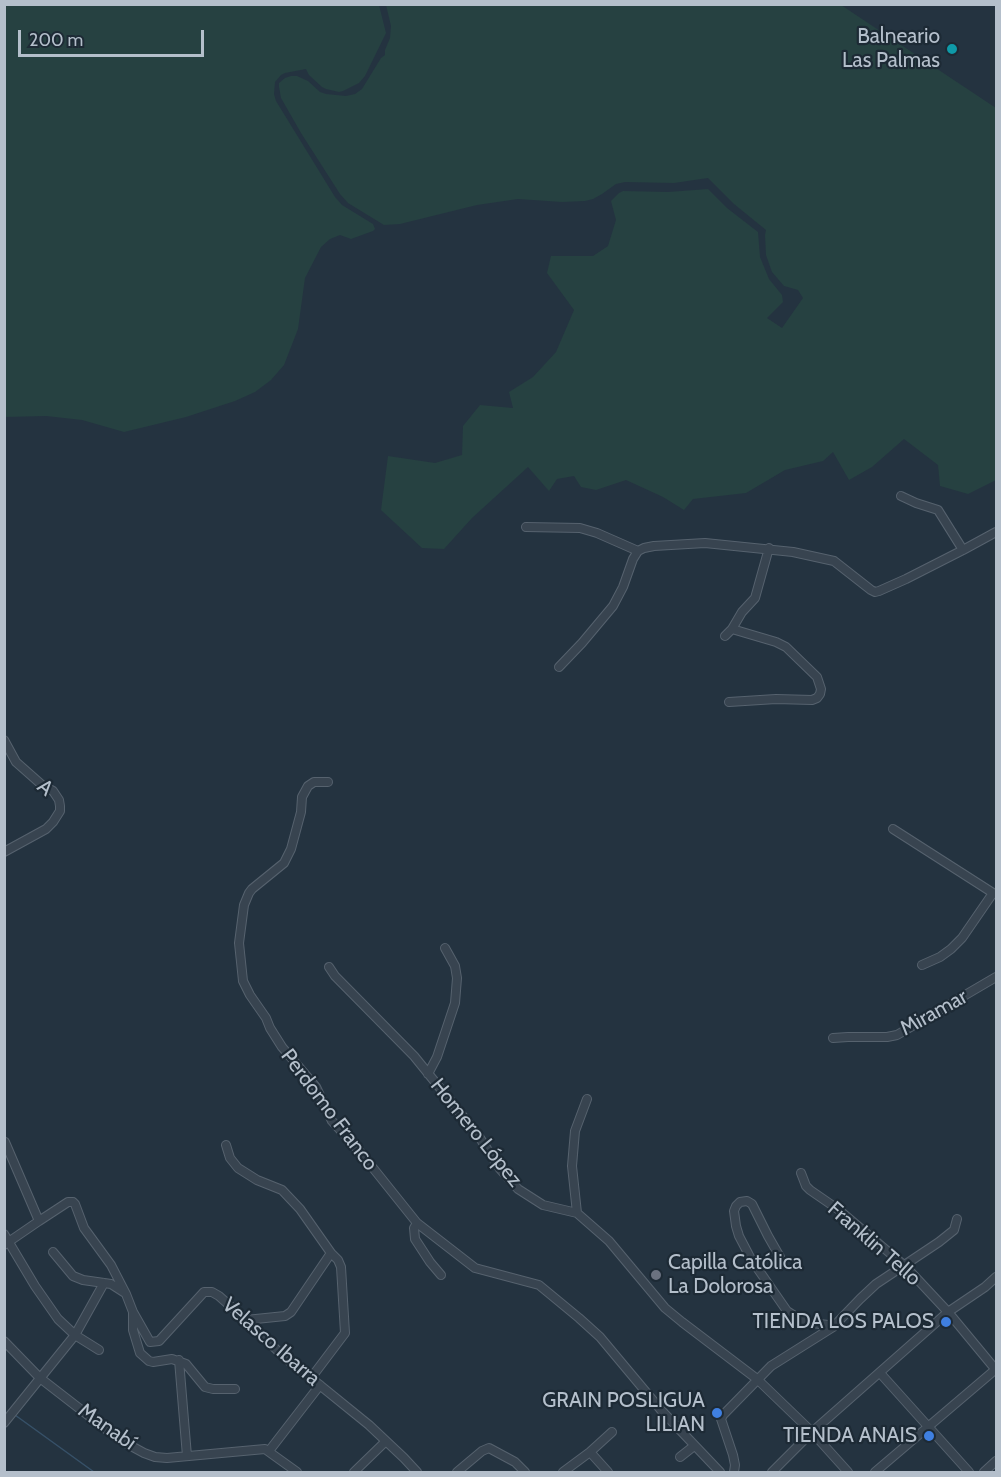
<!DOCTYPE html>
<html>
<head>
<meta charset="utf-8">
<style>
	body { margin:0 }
	#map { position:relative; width:1001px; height:1477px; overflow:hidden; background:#243340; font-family:Cabin,sans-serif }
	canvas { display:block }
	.frame { position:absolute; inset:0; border:6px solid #b4bfcb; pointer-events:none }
	.scale { position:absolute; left:18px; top:30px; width:186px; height:27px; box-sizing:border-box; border:3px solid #b4bfcb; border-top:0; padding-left:8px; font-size:18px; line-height:21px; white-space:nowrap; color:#b4bfcb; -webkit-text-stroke:4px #1d2a35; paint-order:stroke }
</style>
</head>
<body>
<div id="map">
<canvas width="1001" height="1477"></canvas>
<div class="frame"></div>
<div class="scale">200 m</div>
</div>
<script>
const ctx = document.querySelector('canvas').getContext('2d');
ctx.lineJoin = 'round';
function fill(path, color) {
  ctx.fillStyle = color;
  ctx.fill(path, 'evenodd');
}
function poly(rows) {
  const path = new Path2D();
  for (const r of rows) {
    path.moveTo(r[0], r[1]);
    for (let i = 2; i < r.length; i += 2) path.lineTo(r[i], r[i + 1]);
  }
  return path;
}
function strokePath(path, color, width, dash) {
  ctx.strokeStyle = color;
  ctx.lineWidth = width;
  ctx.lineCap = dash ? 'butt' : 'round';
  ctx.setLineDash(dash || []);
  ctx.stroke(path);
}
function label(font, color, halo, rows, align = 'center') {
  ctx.font = font + ' Cabin,sans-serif';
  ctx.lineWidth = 4.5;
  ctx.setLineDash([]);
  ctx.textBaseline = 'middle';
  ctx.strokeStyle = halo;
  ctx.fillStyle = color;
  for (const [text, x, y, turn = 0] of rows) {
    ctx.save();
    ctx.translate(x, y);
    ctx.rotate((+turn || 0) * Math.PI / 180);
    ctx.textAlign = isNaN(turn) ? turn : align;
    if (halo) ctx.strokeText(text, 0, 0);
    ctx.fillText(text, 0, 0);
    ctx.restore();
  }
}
const green = poly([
	[4,5,379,5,386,33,365,76,359,83,343,91,339,92,326,89,322,87,309,75,306,69,285,73,281,75,275,82,274,94,276,101,335,197,342,205,373,224,375,229,373,231,351,239,340,235,330,239,321,247,305,278,298,329,284,365,271,380,255,392,235,401,186,417,124,432,82,420,46,416,5,417],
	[386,5,841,5,996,108,996,480,968,494,940,486,938,465,904,439,872,467,849,480,833,452,823,461,785,470,746,493,693,499,684,510,663,497,626,480,596,490,581,487,574,476,557,479,549,491,528,467,472,518,444,549,422,548,381,510,388,456,435,463,462,455,463,426,480,405,513,408,509,392,533,377,556,352,574,310,547,273,551,256,593,256,608,246,616,220,611,201,619,193,623,191,668,192,708,189,727,208,758,232,760,257,769,279,782,295,783,302,767,318,782,328,803,298,798,290,784,286,772,272,766,255,765,235,766,230,734,204,708,178,674,183,625,182,616,184,602,194,593,199,585,201,562,202,518,199,477,205,400,224,384,225,348,203,340,194,301,133,281,98,279,87,279,83,285,78,291,76,297,76,308,81,320,92,326,94,346,96,355,94,362,89,381,58,385,55,385,50,390,38,391,26]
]);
const stream = poly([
	[15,1415,94,1472]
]);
const street = poly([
	[901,496,916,503,938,510,963,550],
	[526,527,580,528,597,533,638,551],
	[725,636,732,629,742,612,755,598,769,548],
	[559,667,582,643,613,606,623,587,633,559,638,551,644,548,654,546,705,543,793,552,834,561,871,590,875,592,879,591,906,579,963,550,996,532],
	[729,702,776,699,812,700,817,698,820,694,821,689,817,677,786,647,776,642,732,629],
	[4,740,16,762,42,785,53,791,59,800,60,806,60,811,53,822,46,829,4,852],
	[328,782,314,782,308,786,302,797,301,812,291,849,284,863,252,889,249,893,244,905,239,943,243,981,250,995,266,1018,270,1028,282,1047,316,1087,332,1121,361,1153,417,1223,475,1268,539,1285,579,1318,600,1337,661,1410,720,1472],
	[893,829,993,893,996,894],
	[922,965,940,957,951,949,962,938,993,893],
	[329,967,335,976,414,1056,478,1135,500,1169,518,1189,543,1205,577,1213,609,1241,665,1308,682,1322,757,1379,812,1432,848,1472],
	[833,1038,848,1037,887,1037,897,1035,996,977],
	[428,1074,437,1057,455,1003,457,978,455,966,445,948],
	[226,1145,230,1158,238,1168,257,1180,282,1190,300,1209,331,1253,338,1260,341,1267,345,1333,311,1378],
	[801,1173,806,1186,810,1190,839,1210,905,1266,948,1312,996,1370],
	[577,1213,572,1166,575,1131,587,1099],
	[39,1221,68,1202,73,1202,75,1204,84,1228,111,1265,126,1294,133,1312,133,1330,140,1353,149,1361,153,1362,172,1359,186,1364,205,1387,213,1389,235,1389],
	[417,1223,414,1228,415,1239,430,1262,441,1275],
	[4,1234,35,1286,58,1319,75,1335,99,1350],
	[4,1245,39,1221,5,1142],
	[53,1252,73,1276,83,1280,111,1284,125,1293],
	[780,1257,768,1236,752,1204,747,1201,740,1202,736,1206,734,1211,736,1226,739,1236,751,1259,787,1311,804,1322,828,1325,833,1327],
	[133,1312,150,1342,159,1341,204,1292,212,1292,219,1296,246,1320,284,1357,311,1378,369,1425,404,1458,417,1472],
	[246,1320,285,1316,291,1312,331,1253],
	[4,1341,40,1378,120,1440,144,1453,155,1457,167,1458,265,1449,297,1472],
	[179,1360,187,1456],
	[880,1373,969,1472],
	[4,1423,75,1335,104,1283],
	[269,1451,320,1385],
	[590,1452,608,1472],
	[680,1457,694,1446],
	[354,1472,386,1441],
	[457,1472,482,1451,489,1448,515,1462,525,1472],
	[563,1472,590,1452,612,1432],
	[734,1472,735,1465,733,1455,721,1419,723,1415,771,1366,833,1327,860,1299,876,1284,939,1242,954,1230,957,1219],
	[772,1472,812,1432,948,1312,985,1287,996,1277],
	[875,1472,996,1369],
	[984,1472,996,1461]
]);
const markers = [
	[952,49,6,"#0f9aa8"],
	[656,1275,6,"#6b7280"],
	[946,1322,6,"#3f7fe0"],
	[717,1413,6,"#3f7fe0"],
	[929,1436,6,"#3f7fe0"]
];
const poiNames = [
	["Balneario",940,37],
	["Las Palmas",940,61],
	["Capilla Católica",668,1263,"left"],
	["La Dolorosa",668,1287,"left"],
	["TIENDA LOS PALOS",934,1322],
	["GRAIN POSLIGUA",705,1401],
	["LILIAN",705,1425],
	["TIENDA ANAIS",917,1436]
];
const streetNames = [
	["A",45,788,40],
	["Miramar",934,1013,-29],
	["Perdomo Franco",329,1110,53],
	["Homero López",476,1133,51],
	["Franklin Tello",874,1244,41],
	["Velasco Ibarra",271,1342,41],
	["Manabí",107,1427,35]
];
fill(green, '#264141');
strokePath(stream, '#375168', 1.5);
strokePath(street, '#56626e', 10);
strokePath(street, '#384450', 8);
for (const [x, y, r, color] of markers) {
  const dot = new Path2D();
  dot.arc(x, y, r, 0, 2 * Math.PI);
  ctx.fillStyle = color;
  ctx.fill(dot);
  strokePath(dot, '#1d2a35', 2);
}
label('21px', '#b4bfcb', '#1d2a35', poiNames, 'right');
label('21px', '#b4bfcb', '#1d2a35', streetNames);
</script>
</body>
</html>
